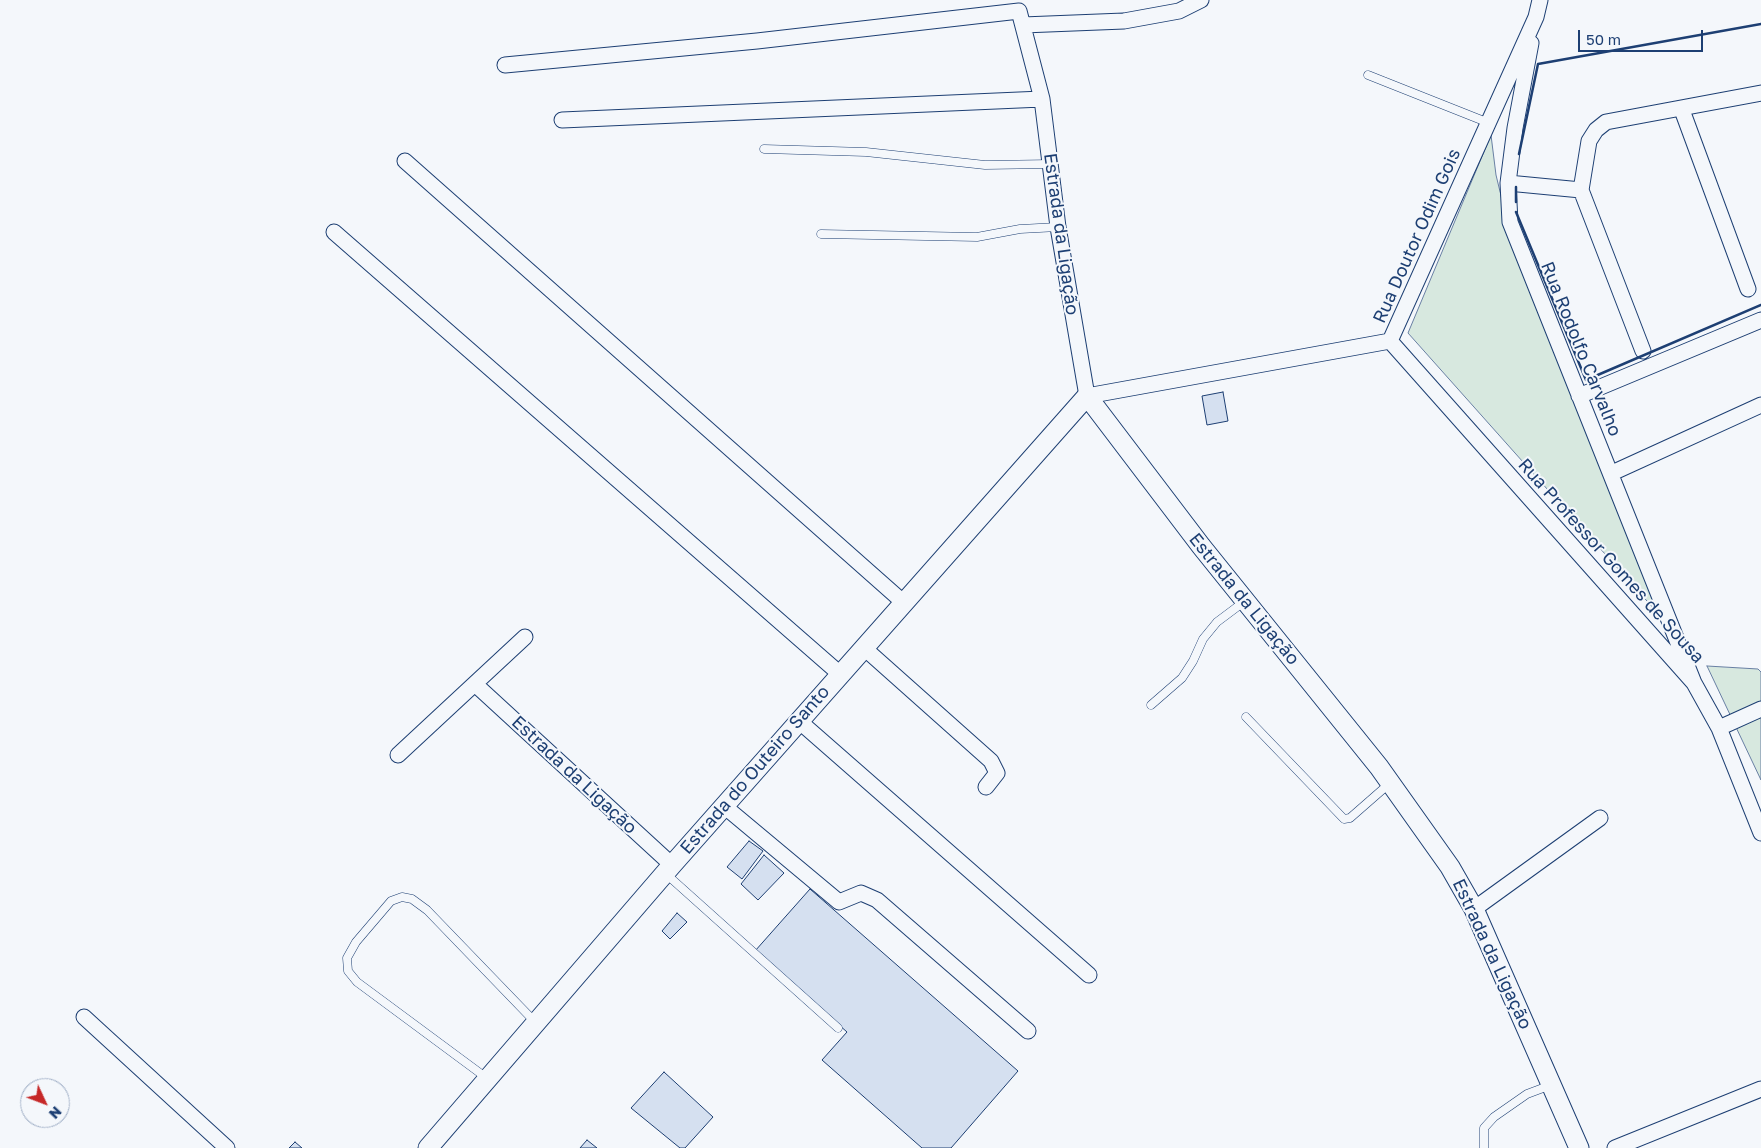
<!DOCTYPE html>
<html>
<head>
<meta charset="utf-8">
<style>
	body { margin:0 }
	#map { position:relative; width:1761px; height:1148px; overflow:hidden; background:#f4f7fb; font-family:"Golos Text",sans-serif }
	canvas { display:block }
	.north { position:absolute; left:20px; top:1078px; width:50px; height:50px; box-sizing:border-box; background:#f4f7fb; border:1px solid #9eadc5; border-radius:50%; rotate:133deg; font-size:14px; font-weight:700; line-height:20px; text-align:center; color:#1d3f73 }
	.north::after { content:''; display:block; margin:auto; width:18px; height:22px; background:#c62828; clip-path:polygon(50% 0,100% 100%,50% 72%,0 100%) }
	.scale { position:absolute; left:1578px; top:30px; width:125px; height:22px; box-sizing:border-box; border:2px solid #1d3f73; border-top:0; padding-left:6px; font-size:15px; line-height:18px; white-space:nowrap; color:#1d3f73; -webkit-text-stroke:4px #f4f7fb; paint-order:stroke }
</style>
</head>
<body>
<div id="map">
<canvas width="1761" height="1148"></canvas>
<div class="north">N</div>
<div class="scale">50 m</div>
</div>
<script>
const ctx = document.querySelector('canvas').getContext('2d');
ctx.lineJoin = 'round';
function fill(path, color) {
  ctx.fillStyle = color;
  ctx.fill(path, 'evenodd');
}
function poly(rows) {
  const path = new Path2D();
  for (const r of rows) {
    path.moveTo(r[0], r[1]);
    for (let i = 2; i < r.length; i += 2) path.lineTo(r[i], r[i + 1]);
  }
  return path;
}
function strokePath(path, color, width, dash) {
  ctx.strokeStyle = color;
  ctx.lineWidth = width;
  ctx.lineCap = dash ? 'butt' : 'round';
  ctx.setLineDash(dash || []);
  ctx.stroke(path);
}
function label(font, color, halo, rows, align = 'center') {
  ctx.font = font + ' "Golos Text",sans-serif';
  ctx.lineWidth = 4;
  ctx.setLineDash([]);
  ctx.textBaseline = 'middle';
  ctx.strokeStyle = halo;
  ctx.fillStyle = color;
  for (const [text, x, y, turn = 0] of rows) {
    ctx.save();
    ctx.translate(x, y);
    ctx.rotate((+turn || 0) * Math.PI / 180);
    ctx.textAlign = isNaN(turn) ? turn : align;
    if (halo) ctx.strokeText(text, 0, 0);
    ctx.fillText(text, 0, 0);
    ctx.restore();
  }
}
const green = poly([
	[1491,135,1496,175,1512,241,1663,619,1408,333,1491,135],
	[1707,666,1758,669,1761,672,1761,780,1707,666]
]);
const building = poly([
	[1223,392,1228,421,1207,425,1202,396,1223,392],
	[749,841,763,851,742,879,727,867,749,841],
	[764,855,784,873,758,900,741,884,764,855],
	[810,889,1018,1071,951,1148,922,1148,822,1060,847,1032,755,951,810,889],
	[677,913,687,922,670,939,662,931,677,913],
	[664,1072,713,1117,685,1148,680,1148,631,1108,664,1072],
	[587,1140,597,1148,580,1148,587,1140],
	[295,1142,302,1148,289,1148,295,1142]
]);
const service = poly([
	[1368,75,1489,123],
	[764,149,866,152,985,165,1051,164],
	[821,234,977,237,1020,229,1058,227],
	[1151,705,1182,678,1193,661,1203,639,1217,622,1245,601],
	[1246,717,1344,819,1350,818,1390,783],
	[665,873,838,1028],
	[488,1079,357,982,348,971,347,958,356,942,391,901,402,897,412,899,427,910,536,1023],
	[1484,1148,1484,1128,1494,1117,1527,1094,1551,1085]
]);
const minor = poly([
	[1023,25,1124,21,1179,11,1201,0],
	[1531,43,1515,128,1508,183,1510,222,1694,683],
	[505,65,757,41,1019,11,1042,99,1058,227,1087,396,1390,341,1536,17,1540,0],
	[1682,110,1748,289],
	[562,120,1042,99],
	[405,161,903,602],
	[1508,183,1581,190],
	[334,232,840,674],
	[1390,341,1694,683,1719,728,1761,833],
	[1643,351,1581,190,1589,141,1596,130,1606,122,1761,93],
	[1579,396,1761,320],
	[1612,473,1761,405],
	[863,647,991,761,997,773,986,787],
	[476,685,672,865],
	[799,721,1089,975],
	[1719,728,1761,709],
	[398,755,525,637],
	[724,806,839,902,861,893,877,900,1028,1031],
	[1474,909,1600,818],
	[84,1017,227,1148],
	[1615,1148,1761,1089]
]);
const tertiary = poly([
	[428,1148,672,865,1087,396,1201,546,1379,767,1450,867,1474,909,1579,1148]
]);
const wall = poly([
	[1519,154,1538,64,1761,24],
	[1516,202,1516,187],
	[1516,212,1586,380,1761,305]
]);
const streetNames = [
	["Estrada da Ligação",1061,234,82],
	["Rua Doutor Odim Gois",1417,236,-66],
	["Rua Rodolfo Carvalho",1581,349,68],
	["Rua Professor Gomes de Sousa",1611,561,48],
	["Estrada da Ligação",1244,599,51],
	["Estrada do Outeiro Santo",755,770,-49],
	["Estrada da Ligação",574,775,43],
	["Estrada da Ligação",1492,954,65]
];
fill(green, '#d7e8df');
strokePath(green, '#687fa3', 1);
fill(building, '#d5e0f0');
strokePath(building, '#1d3f73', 1);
strokePath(service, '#1d3f73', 9);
strokePath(minor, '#1d3f73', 17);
strokePath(tertiary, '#1d3f73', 21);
strokePath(service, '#f4f7fb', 8);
strokePath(minor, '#f4f7fb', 15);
strokePath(tertiary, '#f4f7fb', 19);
strokePath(wall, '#1d3f73', 2.5);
label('18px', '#1d3f73', '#f4f7fb', streetNames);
</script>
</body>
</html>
